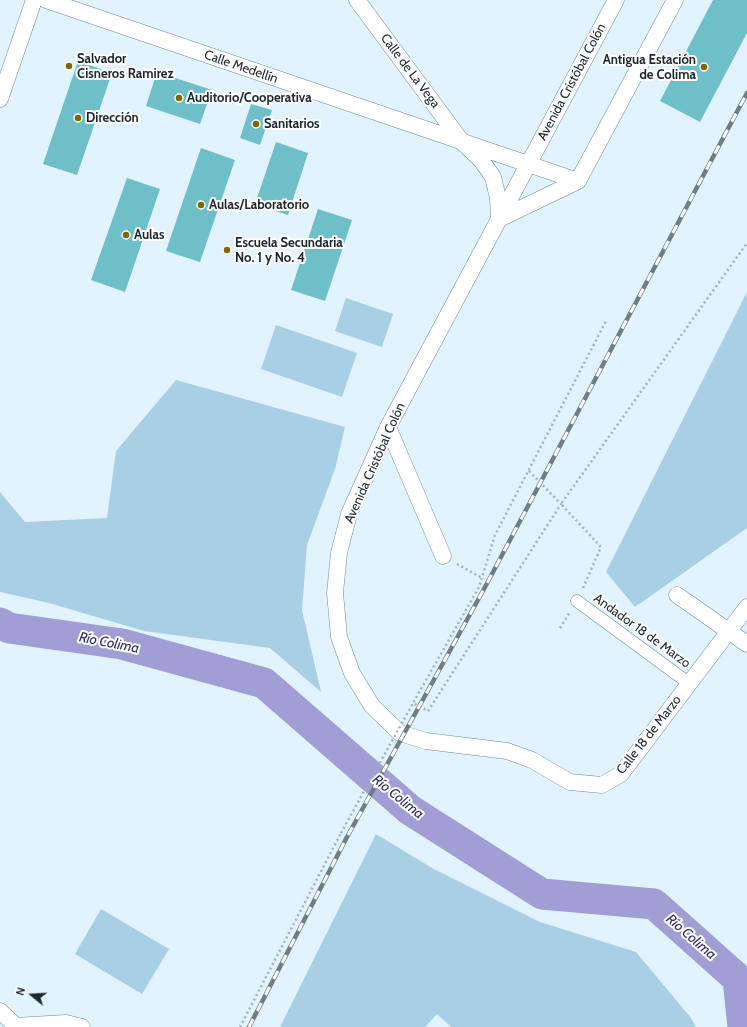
<!DOCTYPE html>
<html>
<head>
<meta charset="utf-8">
<style>
	body { margin:0 }
	#map { position:relative; width:747px; height:1027px; overflow:hidden; background:#e1f3fe; font-family:Cabin,sans-serif }
	canvas { display:block }
	.north { position:absolute; left:12px; top:975px; width:40px; height:40px; -webkit-text-stroke:3px #fdfdfd; paint-order:stroke; rotate:288deg; font-size:11px; font-weight:700; line-height:16px; text-align:center; color:#1c282e }
	.north::after { content:''; display:block; margin:auto; width:14px; height:18px; background:#1c282e; clip-path:polygon(50% 0,100% 100%,50% 72%,0 100%) }
</style>
</head>
<body>
<div id="map">
<canvas width="747" height="1027"></canvas>
<div class="north">N</div>
</div>
<script>
const ctx = document.querySelector('canvas').getContext('2d');
ctx.lineJoin = 'round';
function fill(path, color) {
  ctx.fillStyle = color;
  ctx.fill(path, 'evenodd');
}
function poly(rows) {
  const path = new Path2D();
  for (const r of rows) {
    path.moveTo(r[0], r[1]);
    for (let i = 2; i < r.length; i += 2) path.lineTo(r[i], r[i + 1]);
  }
  return path;
}
function strokePath(path, color, width, dash) {
  ctx.strokeStyle = color;
  ctx.lineWidth = width;
  ctx.lineCap = dash ? 'butt' : 'round';
  ctx.setLineDash(dash || []);
  ctx.stroke(path);
}
function label(font, color, halo, rows, align = 'center') {
  ctx.font = font + ' Cabin,sans-serif';
  ctx.lineWidth = 4;
  ctx.setLineDash([]);
  ctx.textBaseline = 'middle';
  ctx.strokeStyle = halo;
  ctx.fillStyle = color;
  for (const [text, x, y, turn = 0] of rows) {
    ctx.save();
    ctx.translate(x, y);
    ctx.rotate((+turn || 0) * Math.PI / 180);
    ctx.textAlign = isNaN(turn) ? turn : align;
    if (halo) ctx.strokeText(text, 0, 0);
    ctx.fillText(text, 0, 0);
    ctx.restore();
  }
}
const green = poly([
	[747,292,747,528,635,607,606,572],
	[346,298,393,314,382,347,335,331],
	[276,325,357,353,342,397,261,369],
	[176,380,345,427,335,469,307,545,302,610,321,692,270,648,144,631,49,603,0,592,0,492,25,522,107,518,116,451],
	[376,834,432,868,540,922,636,952,691,1018,696,1027,451,1027,437,1014,425,1027,280,1027],
	[101,909,169,949,142,994,75,954]
]);
const river = poly([
	[0,623,9,628,122,644,264,683,410,810,542,894,654,904,738,979,743,1027]
]);
const building = poly([
	[713,0,747,0,747,33,700,122,660,101],
	[78,61,112,73,77,175,43,164],
	[157,72,212,90,200,124,146,106],
	[251,104,272,110,260,145,240,138],
	[276,142,308,153,288,215,255,204],
	[201,148,235,160,200,262,166,251],
	[127,178,160,189,125,292,91,280],
	[318,209,352,220,325,301,291,290]
]);
const path = poly([
	[529,471,561,504,428,711,413,703,479,587,495,535,606,321],
	[457,564,482,578],
	[583,588,601,547,561,504,747,243],
	[560,628,570,612],
	[240,1027,341,833]
]);
const pedestrian = poly([
	[577,601,690,684]
]);
const minor = poly([
	[46,0,578,181],
	[357,0,462,142,481,160,493,177,498,198,499,219],
	[616,0,388,427,349,514,339,553,335,593,339,637,352,673,372,706,400,733,426,741,507,751,532,760,570,782,602,785,621,774,747,607],
	[0,99,34,0],
	[499,219,578,181,675,0],
	[388,427,443,556],
	[677,595,747,644],
	[0,1011,17,1027],
	[15,1026,66,1023,82,1027]
]);
const rail = poly([
	[249,1027,347,837,484,589,747,93]
]);
const pathBridge = poly([
	[341,833,413,703]
]);
const markers = [
	[69,66,4,"#7d6900"],
	[704,67,4,"#7d6900"],
	[179,98,4,"#7d6900"],
	[78,118,4,"#7d6900"],
	[256,124,4,"#7d6900"],
	[201,205,4,"#7d6900"],
	[126,235,4,"#7d6900"],
	[227,250,4,"#7d6900"]
];
const poiNames = [
	["Salvador",77,59],
	["Cisneros Ramirez",77,74],
	["Antigua Estación",696,60,"right"],
	["de Colima",696,75,"right"],
	["Auditorio/Cooperativa",187,98],
	["Dirección",86,118],
	["Sanitarios",264,124],
	["Aulas/Laboratorio",209,205],
	["Aulas",134,235],
	["Escuela Secundaria",235,243],
	["No. 1 y No. 4",235,258]
];
const streetNames = [
	["Calle Medellín",241,67,19],
	["Calle de La Vega",410,71,53],
	["Avenida Cristóbal Colón",572,82,-62],
	["Avenida Cristóbal Colón",375,463,-66],
	["Andador 18 de Marzo",642,631,36],
	["Calle 18 de Marzo",649,735,-52]
];
const waterNames = [
	["Río Colima",109,643,11],
	["Río Colima",398,797,39],
	["Río Colima",691,937,41]
];
fill(green, '#a8cfe4');
strokePath(river, '#a09ed5', 31);
fill(building, '#6fbfc8');
strokePath(pedestrian, '#6d8a99', 13);
strokePath(minor, '#6d8a99', 17);
strokePath(path, '#a2b2bb', 2.5, [2, 3]);
strokePath(pedestrian, '#fff', 12);
strokePath(minor, '#fff', 16);
strokePath(rail, '#6f7d85', 4.5);
strokePath(rail, '#fdfdfd', 3, [9]);
strokePath(pathBridge, '#a2b2bb', 2.5, [2, 3]);
for (const [x, y, r, color] of markers) {
  const dot = new Path2D();
  dot.arc(x, y, r, 0, 2 * Math.PI);
  ctx.fillStyle = color;
  ctx.fill(dot);
  strokePath(dot, '#fdfdfd', 1.5);
}
label('bold 13px', '#1c282e', '#fdfdfd', poiNames, 'left');
label('13px', '#1c282e', '#fdfdfd', streetNames);
label('italic 14px', '#33286a', '#fdfdfd', waterNames);
</script>
</body>
</html>
